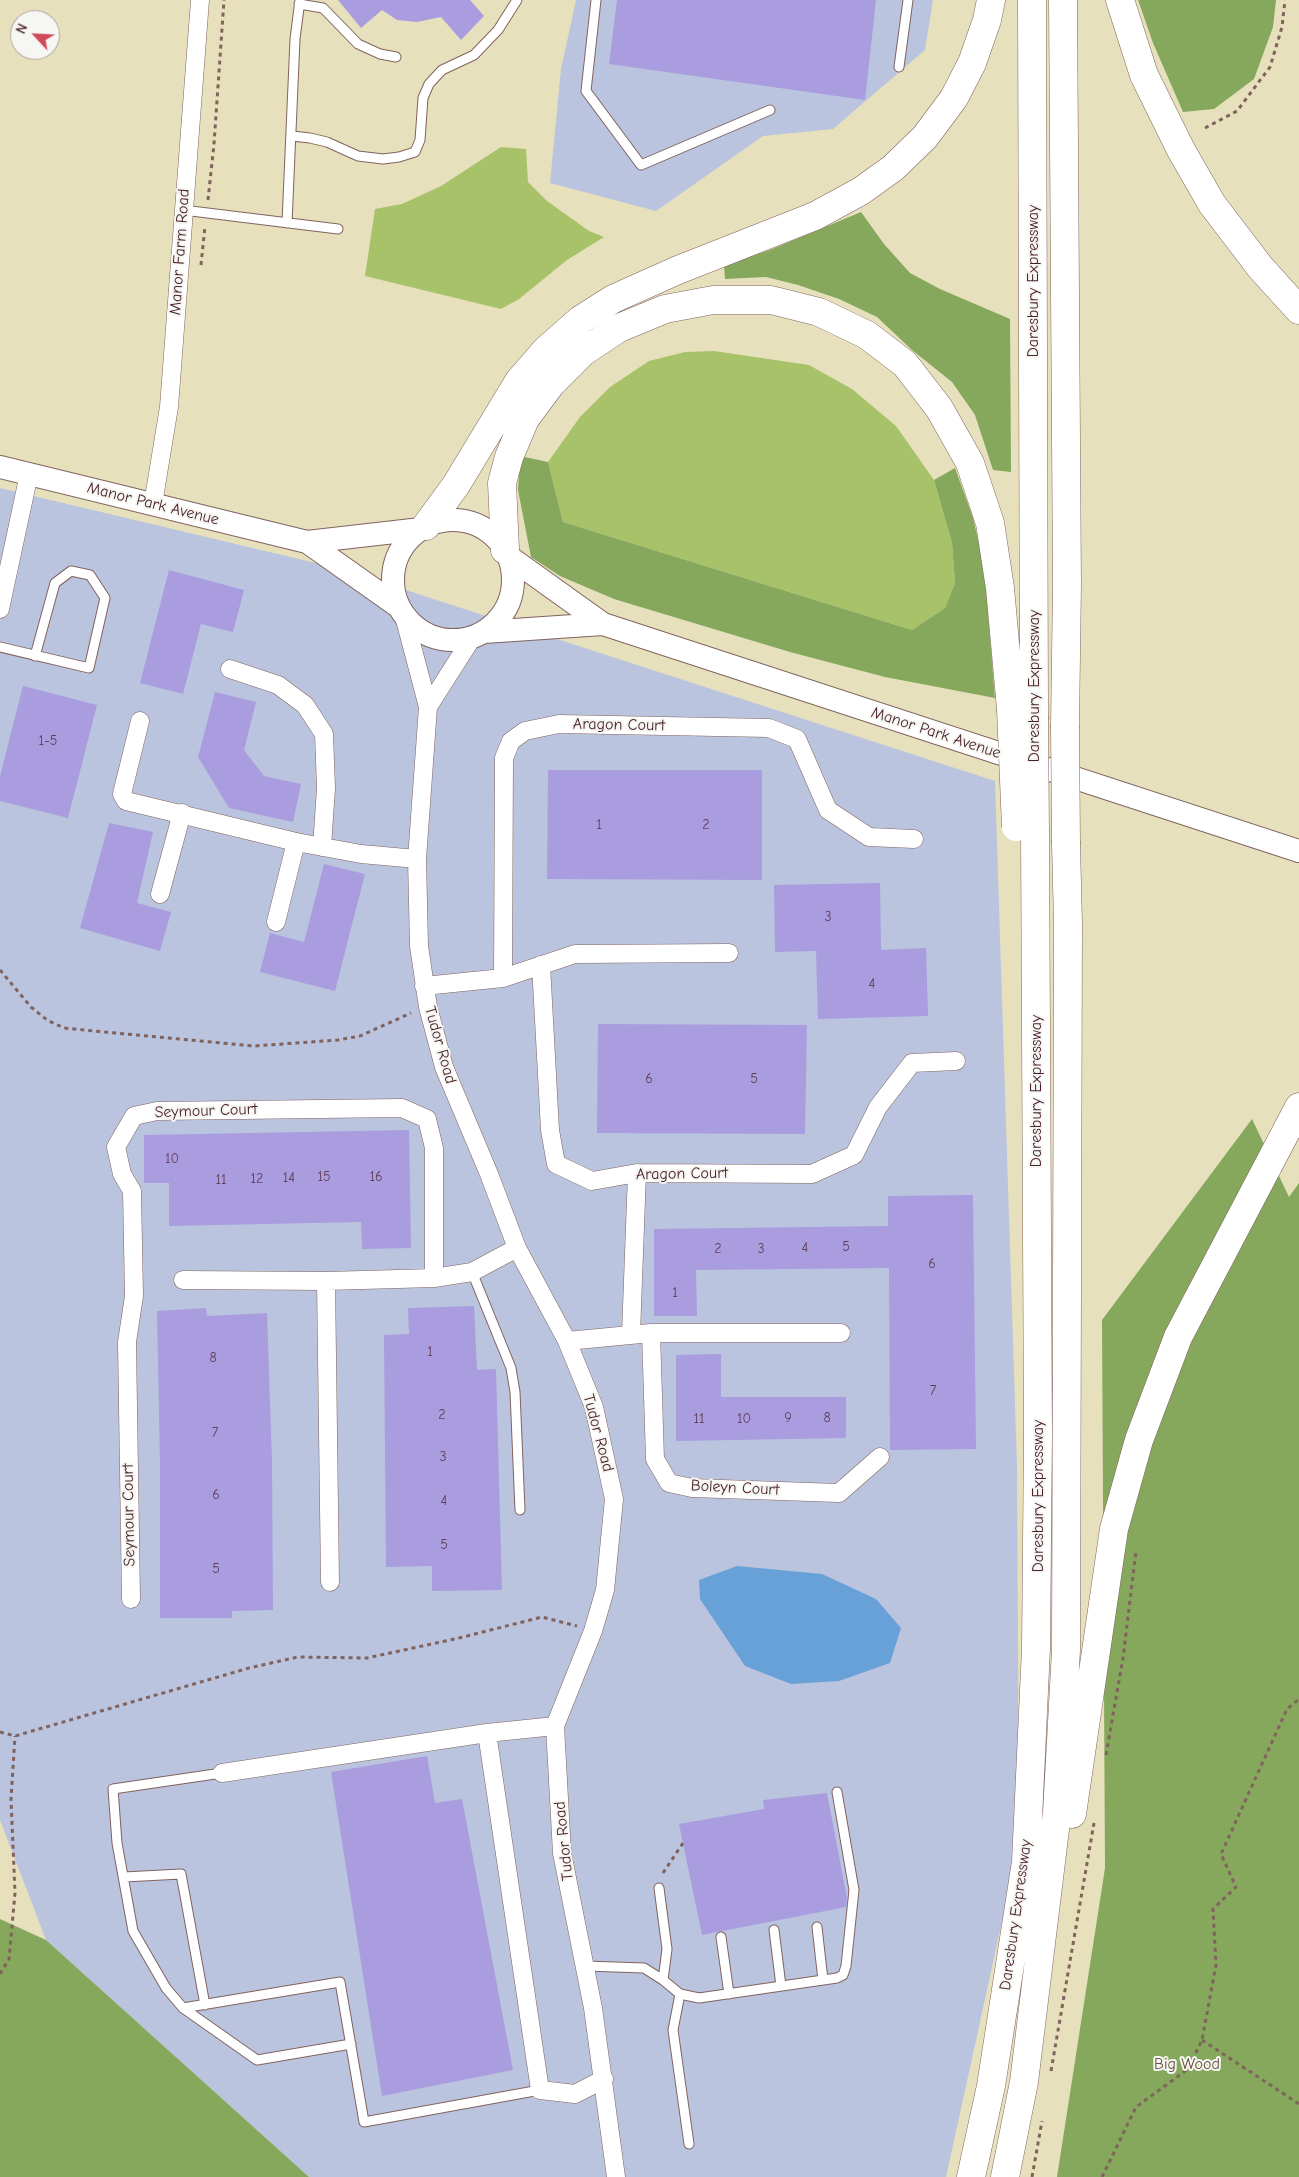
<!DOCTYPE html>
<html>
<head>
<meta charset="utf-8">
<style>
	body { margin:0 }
	#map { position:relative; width:1299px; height:2177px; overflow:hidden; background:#e7e0bd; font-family:"Comic Neue",sans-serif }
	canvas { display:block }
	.north { position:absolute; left:10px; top:10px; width:50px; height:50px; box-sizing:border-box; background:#f6f6f2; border:1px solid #b1a0a2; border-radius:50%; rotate:295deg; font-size:14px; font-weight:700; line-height:20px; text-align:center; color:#4a1f2b }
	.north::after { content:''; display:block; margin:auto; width:18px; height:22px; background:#d1495b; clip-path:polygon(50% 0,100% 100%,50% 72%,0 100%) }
</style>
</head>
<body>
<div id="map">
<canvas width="1299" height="2177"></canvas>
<div class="north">N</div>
</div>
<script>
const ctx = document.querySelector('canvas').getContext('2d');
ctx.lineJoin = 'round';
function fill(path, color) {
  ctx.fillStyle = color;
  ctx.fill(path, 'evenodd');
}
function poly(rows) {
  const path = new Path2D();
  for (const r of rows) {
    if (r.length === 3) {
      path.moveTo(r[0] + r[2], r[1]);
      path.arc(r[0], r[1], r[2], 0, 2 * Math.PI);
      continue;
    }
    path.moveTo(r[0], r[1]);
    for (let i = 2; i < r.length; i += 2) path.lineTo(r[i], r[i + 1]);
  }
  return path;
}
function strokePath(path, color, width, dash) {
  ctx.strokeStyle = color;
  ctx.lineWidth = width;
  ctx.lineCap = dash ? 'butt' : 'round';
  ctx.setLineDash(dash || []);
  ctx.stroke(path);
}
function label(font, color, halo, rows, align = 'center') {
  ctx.font = font + ' "Comic Neue",sans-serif';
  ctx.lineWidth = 4;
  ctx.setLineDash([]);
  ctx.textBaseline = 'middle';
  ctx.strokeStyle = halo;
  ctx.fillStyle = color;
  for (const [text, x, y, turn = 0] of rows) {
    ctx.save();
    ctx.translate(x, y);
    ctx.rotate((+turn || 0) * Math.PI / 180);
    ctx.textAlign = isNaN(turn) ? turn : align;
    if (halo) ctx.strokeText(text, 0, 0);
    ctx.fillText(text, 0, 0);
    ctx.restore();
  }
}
const industrial = poly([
	[576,0,933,0,925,50,833,129,763,136,656,211,550,183,561,69],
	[0,488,341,569,995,781,1017,1466,1019,1844,946,2177,309,2177,46,1940,0,1820]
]);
const green = poly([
	[501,147,526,149,528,182,547,201,589,231,604,237,567,260,519,299,501,309,365,276,375,209,402,204,441,186],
	[714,351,809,365,852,389,896,426,934,480,952,543,955,583,945,608,912,630,563,522,548,462,580,417,610,387,649,361,685,352]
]);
const forest = poly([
	[1138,0,1276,0,1273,27,1254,79,1214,109,1183,112,1153,43],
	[861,212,884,244,910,273,940,289,1010,319,1011,472,993,470,975,415,952,382,912,350,877,317,839,299,798,285,766,277,725,279,724,265,770,250],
	[520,456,548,462,563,522,912,630,945,608,955,583,952,543,934,480,955,468,973,518,984,565,995,698,885,677,790,652,614,599,560,576,531,557,518,490],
	[1252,1119,1289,1197,1299,1183,1299,2177,1057,2177,1105,1868,1102,1320],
	[0,1919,46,1940,309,2177,0,2177]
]);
const water = poly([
	[737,1566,822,1574,876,1599,901,1628,890,1663,839,1681,791,1684,745,1666,700,1599,699,1580]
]);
const building = poly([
	[338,0,470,0,484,16,461,40,441,17,417,22,397,20,382,10,361,28],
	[617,0,876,0,865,100,609,64],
	[169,570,244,590,233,632,201,624,183,694,140,683],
	[23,686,97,705,68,818,0,801,0,776],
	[215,692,256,702,244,750,264,776,301,784,293,822,229,808,198,757],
	[548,770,762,770,762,880,547,879],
	[109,823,153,832,137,903,171,912,160,951,80,928],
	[324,864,365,874,335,991,260,972,270,933,304,942],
	[880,883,881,950,926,948,928,1016,818,1019,816,951,775,952,774,885],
	[598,1024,807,1025,805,1134,597,1133],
	[409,1130,411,1248,362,1249,361,1222,169,1226,169,1183,144,1183,144,1135],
	[973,1195,976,1449,890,1450,889,1268,696,1270,697,1316,654,1316,654,1229,888,1226,888,1196],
	[474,1306,477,1370,496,1369,502,1590,432,1591,432,1566,386,1567,384,1335,409,1334,408,1308],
	[206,1308,207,1316,267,1313,272,1463,273,1610,232,1611,232,1618,160,1618,160,1463,157,1311],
	[721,1354,721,1397,846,1397,846,1438,676,1441,676,1355],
	[427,1756,435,1803,462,1799,513,2070,382,2096,331,1772],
	[827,1793,847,1898,846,1907,702,1935,679,1824,764,1809,763,1800]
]);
const path = poly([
	[1205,128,1237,111,1270,67,1282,27,1285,0],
	[208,200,214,144,224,0],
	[201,265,205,226],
	[0,970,31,1007,47,1020,64,1028,84,1030,254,1046,338,1040,360,1036,411,1013],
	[0,1732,15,1736,249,1668,298,1657,367,1658,459,1638,542,1617,577,1626],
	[1106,1755,1123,1658,1136,1551],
	[663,1873,683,1843],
	[0,1974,9,1959,15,1893,11,1799,15,1736],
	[1202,2040,1299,2104],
	[1051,2071,1094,1823],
	[1032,2177,1042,2121],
	[1102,2177,1136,2107,1188,2069,1202,2040,1216,1965,1213,1909,1236,1887,1221,1854,1287,1709,1299,1699]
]);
const service = poly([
	[596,0,586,91,641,165,770,110],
	[299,4,323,8,358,44,380,54,396,57],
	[899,67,908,0],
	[292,136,310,138,327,142,358,156,383,159,399,157,415,152,420,140,423,98,429,84,442,70,474,55,498,30,517,0],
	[183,210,338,229],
	[287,223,295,39,300,0],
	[0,647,89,668,105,598,90,575,71,571,55,583,35,656],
	[472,1272,511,1368,515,1392,520,1510],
	[222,1773,113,1789,117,1843,133,1931,166,1988,183,2008,257,2060,351,2044],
	[124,1877,181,1874,205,2005],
	[659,1888,667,1949,663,1980],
	[817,1927,823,1980],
	[774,1930,781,1986],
	[721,1937,729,1994],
	[585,1966,644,1968,663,1980,680,1994,699,1998,837,1978,843,1975,846,1966,854,1890,837,1792],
	[680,1994,673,2030,689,2144],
	[183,2008,340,1982,364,2122,540,2090]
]);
const minor = poly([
	[153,504,169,407,200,0],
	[0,609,29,474],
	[404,616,428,707,417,859,419,946,428,1007,444,1067,489,1174,517,1248,567,1341,594,1407,614,1499,605,1590,593,1631,555,1726,562,1853,593,2008,616,2177],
	[230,669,278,685,305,705,324,734,326,788,322,847],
	[428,707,472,638],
	[140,721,122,794,126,801,296,842,361,854,417,859],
	[160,894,182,813],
	[276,922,296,842],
	[541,965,550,1130,556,1164,592,1181,637,1173,812,1174,854,1155,878,1107,912,1063,956,1061],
	[503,978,504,758,511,741,525,731,559,724,769,728,797,739,828,810,869,837,914,839],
	[424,986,503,978,575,954,729,953],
	[183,1280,326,1281,434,1278,472,1272,517,1248],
	[326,1281,330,1582],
	[651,1333,655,1459,669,1483,692,1488,839,1493,880,1457],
	[631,1334,637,1173],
	[567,1341,651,1333,841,1333],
	[131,1599,127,1342,134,1296,132,1191,122,1174,116,1147,134,1116,157,1111,402,1108,427,1119,434,1148,434,1278],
	[487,1733,540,2090,575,2094,604,2079],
	[222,1773,487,1733,555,1726]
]);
const tertiary = poly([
	[0,467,307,542,421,529],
	[453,580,60],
	[307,542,399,607],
	[508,556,603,624,1299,851],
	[484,632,603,624]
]);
const primary = poly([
	[1032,0,1034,716],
	[1063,0,1067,584,1065,726],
	[1120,0,1144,75,1181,150,1212,204,1260,267,1299,310],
	[426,526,456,485,519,381,546,350,580,320,613,299,678,270,815,216,861,191,893,168,925,137,954,98,972,63,987,20,991,0],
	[505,550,502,483,509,457,525,419,551,384,583,352,619,328,665,309,713,300,771,300,819,312,867,335,905,364,939,408,970,463,990,523,1000,588,1011,709],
	[1072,1814,1114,1529,1139,1440,1178,1337,1299,1107],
	[971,2177,991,2086,1026,1862,1036,1648,1038,1435,1035,833],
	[1005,2177,1024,2082,1057,1813,1066,1650,1068,923,1066,844]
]);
const primaryBridge = poly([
	[1011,709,1016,827],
	[1034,716,1035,833],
	[1065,726,1066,844]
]);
const numberNames = [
	["1-5",48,741],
	["1",599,825],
	["2",706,825],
	["3",828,917],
	["4",872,984],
	["6",649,1079],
	["5",754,1079],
	["10",172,1159],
	["15",324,1177],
	["16",376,1177],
	["14",289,1178],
	["12",257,1179],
	["11",221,1180],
	["5",846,1247],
	["4",805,1248],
	["2",718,1249],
	["3",761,1249],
	["6",932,1264],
	["1",675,1293],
	["1",430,1352],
	["8",213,1358],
	["7",933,1391],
	["2",442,1415],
	["9",788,1418],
	["8",827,1418],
	["11",699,1419],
	["10",744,1419],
	["7",215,1433],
	["3",443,1457],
	["6",216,1495],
	["4",444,1501],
	["5",444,1545],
	["5",216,1569]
];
const streetNames = [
	["Manor Farm Road",180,252,-86],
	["Daresbury Expressway",1033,281,-90],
	["Manor Park Avenue",153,504,14],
	["Daresbury Expressway",1034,686,-90],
	["Aragon Court",619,725,1],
	["Manor Park Avenue",936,733,18],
	["Tudor Road",440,1045,74],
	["Daresbury Expressway",1036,1091,-90],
	["Seymour Court",206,1111,-2],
	["Aragon Court",682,1174,-1],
	["Tudor Road",598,1433,75],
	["Boleyn Court",735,1488,3],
	["Daresbury Expressway",1038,1496,-90],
	["Seymour Court",129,1515,-91],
	["Tudor Road",564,1841,-96],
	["Daresbury Expressway",1016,1915,-82]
];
const parkNames = [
	["Big Wood",1187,2064]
];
fill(industrial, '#bac4de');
fill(green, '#a7c268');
fill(forest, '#85a85c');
fill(water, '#68a1d7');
fill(building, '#a99ddf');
strokePath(service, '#81635e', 11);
strokePath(minor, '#81635e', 19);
strokePath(tertiary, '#81635e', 24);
strokePath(primary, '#81635e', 29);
strokePath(path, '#81635e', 3, [4, 4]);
strokePath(service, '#fff', 9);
strokePath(minor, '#fff', 18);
strokePath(tertiary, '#fff', 22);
strokePath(primary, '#fff', 28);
strokePath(primaryBridge, '#81635e', 29, []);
strokePath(primaryBridge, '#fff', 28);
label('14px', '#623e58', null, numberNames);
label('16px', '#4a1f2b', '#f6f6f2', streetNames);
label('16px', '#66503d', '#f6f6f2', parkNames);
</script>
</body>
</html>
